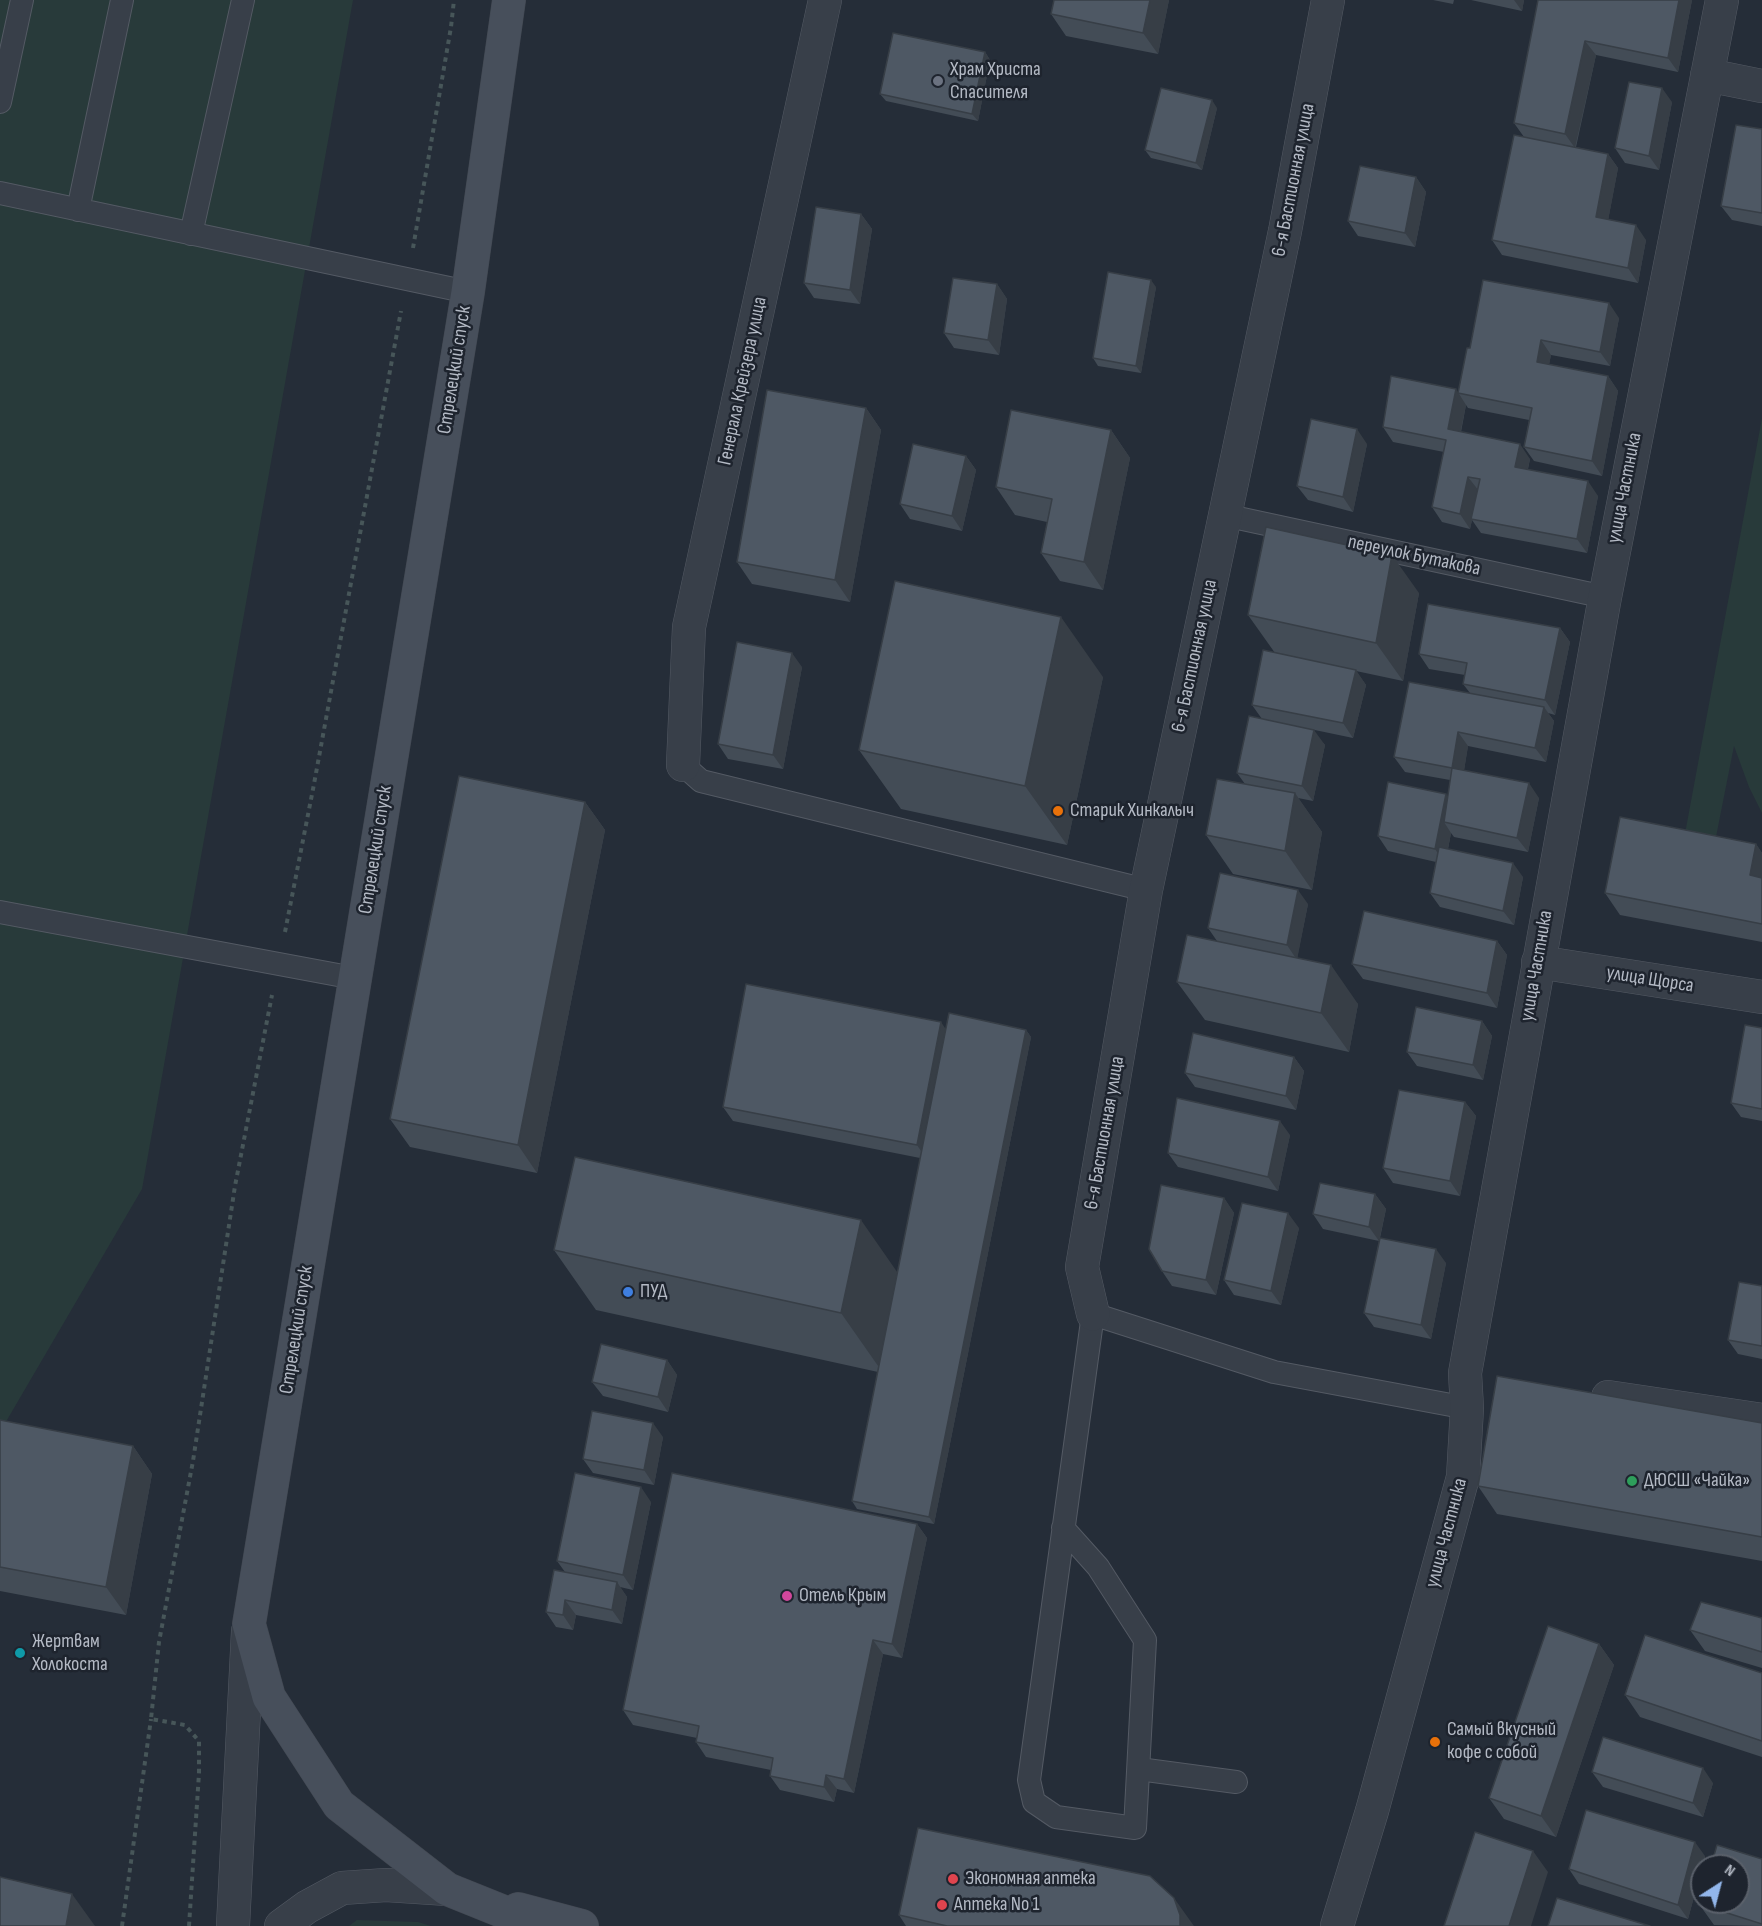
<!DOCTYPE html>
<html>
<head>
<meta charset="utf-8">
<style>
	body { margin:0 }
	#map { position:relative; width:1762px; height:1926px; overflow:hidden; background:#252d38; font-family:"Sofia Sans Condensed",sans-serif }
	canvas { display:block }
	.north { position:absolute; left:1690px; top:1854px; width:60px; height:60px; box-sizing:border-box; background:#1e242e; border:2px solid #5a606a; border-radius:50%; rotate:36deg; font-size:16px; font-weight:700; line-height:24px; text-align:center; color:#b4bac5 }
	.north::after { content:''; display:block; margin:auto; width:21px; height:27px; background:#92b6eb; clip-path:polygon(50% 0,100% 100%,50% 72%,0 100%) }
</style>
</head>
<body>
<div id="map">
<canvas width="1762" height="1926"></canvas>
<div class="north">N</div>
</div>
<script>
const ctx = document.querySelector('canvas').getContext('2d');
ctx.lineJoin = 'round';
function fill(path, color) {
  ctx.fillStyle = color;
  ctx.fill(path, 'evenodd');
}
function poly(rows) {
  const path = new Path2D();
  for (const r of rows) {
    path.moveTo(r[0], r[1]);
    for (let i = 2; i < r.length; i += 2) path.lineTo(r[i], r[i + 1]);
  }
  return path;
}
function strokePath(path, color, width, dash) {
  ctx.strokeStyle = color;
  ctx.lineWidth = width;
  ctx.lineCap = dash ? 'butt' : 'round';
  ctx.setLineDash(dash || []);
  ctx.stroke(path);
}
function label(font, color, halo, rows, align = 'center') {
  ctx.font = font + ' "Sofia Sans Condensed",sans-serif';
  ctx.lineWidth = 5;
  ctx.setLineDash([]);
  ctx.textBaseline = 'middle';
  ctx.strokeStyle = halo;
  ctx.fillStyle = color;
  for (const [text, x, y, turn = 0] of rows) {
    ctx.save();
    ctx.translate(x, y);
    ctx.rotate((+turn || 0) * Math.PI / 180);
    ctx.textAlign = isNaN(turn) ? turn : align;
    if (halo) ctx.strokeText(text, 0, 0);
    ctx.fillText(text, 0, 0);
    ctx.restore();
  }
}
const green = poly([
	[0,0,353,0,142,1189,0,1432],
	[1762,418,1762,813,1749,787,1734,746,1714,847,1684,839],
	[357,1920,418,1922,431,1926,349,1926]
]);
const path = poly([
	[413,248,451,27,454,0],
	[285,932,314,784,401,311],
	[122,1926,151,1719],
	[189,1926,199,1773,199,1741,185,1725,151,1719,159,1642,193,1461,235,1186,272,995]
]);
const service = poly([
	[0,102,22,0],
	[0,193,468,292],
	[78,210,122,0],
	[191,234,243,0],
	[1224,515,1605,597],
	[683,765,701,781,1146,890],
	[0,912,354,978],
	[1063,1528,1098,1567,1145,1640,1135,1828,1056,1817,1034,1802,1029,1780,1093,1314,1274,1372,1467,1408],
	[1139,1769,1236,1782]
]);
const minor = poly([
	[1707,75,1762,86],
	[683,765,689,627,825,0],
	[1538,962,1762,997],
	[1093,1314,1082,1267,1146,890,1285,231,1328,0],
	[1608,1397,1762,1420],
	[233,1926,248,1631],
	[281,1926,307,1907,342,1888,386,1885,447,1889],
	[1337,1926,1372,1811,1463,1477,1467,1408,1465,1373,1605,597,1722,0]
]);
const secondary = poly([
	[509,0,468,292,249,1624,269,1697,339,1805,447,1889,539,1926],
	[518,1909,582,1926]
]);
const wall = poly([
	[1054,0,1169,0,1158,54,1066,36,1051,14],
	[1433,0,1454,0,1453,4],
	[1471,0,1524,0,1522,11],
	[1538,0,1692,0,1678,72,1596,55,1576,147,1608,154,1618,168,1608,220,1646,240,1638,283,1502,255,1492,240,1524,137,1514,123],
	[985,52,990,60,978,121,886,101,880,94],
	[1672,102,1659,170,1625,163,1615,148],
	[1217,108,1202,170,1151,158,1145,150],
	[1762,129,1762,226,1732,220,1721,206],
	[1416,177,1426,192,1415,247,1358,236,1348,221],
	[861,214,872,229,860,304,814,298,804,283],
	[997,284,1007,299,999,355,954,348,944,333],
	[1156,287,1141,373,1098,366,1093,358],
	[1619,318,1610,366,1551,355,1549,364,1608,376,1618,391,1602,476,1534,461,1524,447,1529,420,1468,408,1466,405,1461,432,1530,459,1528,469,1598,496,1587,553,1481,533,1472,520,1470,529,1442,522,1432,507,1444,452,1393,442,1383,427,1458,392,1470,348],
	[866,408,881,430,850,602,752,584,737,562],
	[1111,430,1130,458,1103,590,1060,581,1041,553,1047,522,1015,515,996,487],
	[1367,444,1353,512,1308,500,1297,486],
	[966,456,976,470,962,531,910,519,900,504],
	[1419,593,1403,681,1356,671,1366,685,1353,738,1310,729,1325,745,1313,801,1298,798,1322,832,1312,890,1233,874,1206,835,1245,784,1237,773,1262,719,1252,705,1275,653,1248,615],
	[1560,628,1570,642,1555,715,1548,713,1554,721,1546,762,1468,746,1464,770,1539,798,1528,852,1454,837,1451,833,1448,849,1523,877,1514,925,1440,907,1430,893,1436,862,1388,851,1378,836,1448,796,1450,780,1405,772,1394,757,1470,693,1463,684,1465,675,1429,669,1419,654],
	[802,667,783,769,728,759,718,744],
	[1103,677,1067,845,901,809,859,750],
	[585,802,605,830,537,1173,410,1147,390,1119],
	[1756,844,1762,853,1762,942,1620,915,1605,893],
	[1308,904,1297,958,1358,1004,1349,1052,1205,1020,1177,982,1217,941,1208,928],
	[1497,941,1507,955,1497,1008,1363,979,1352,964],
	[1482,1021,1492,1036,1483,1080,1417,1066,1407,1052],
	[1762,1028,1762,1121,1741,1117,1731,1103],
	[946,1030,1026,1030,1031,1037,934,1524,857,1509,852,1501,878,1372,596,1310,554,1250,898,1273,920,1158,733,1121,723,1107],
	[1294,1057,1304,1071,1296,1110,1195,1087,1185,1073],
	[1465,1102,1476,1116,1460,1196,1393,1183,1383,1168],
	[1290,1135,1278,1191,1178,1167,1168,1153],
	[1375,1194,1386,1209,1380,1238,1446,1263,1431,1339,1374,1327,1364,1313,1379,1241,1323,1229,1313,1214],
	[1224,1198,1234,1213,1216,1295,1172,1286,1162,1271],
	[1299,1228,1281,1305,1234,1295,1224,1280],
	[1762,1286,1762,1359,1738,1354,1728,1340],
	[667,1360,677,1375,668,1412,603,1396,592,1382],
	[0,1420,133,1446,152,1474,126,1615,0,1591],
	[1762,1423,1762,1561,1497,1514,1478,1486],
	[663,1437,654,1485,593,1473,583,1459],
	[651,1502,633,1590,620,1587,627,1597,622,1624,576,1615,573,1630,556,1627,546,1612,565,1572,557,1561],
	[917,1524,927,1538,902,1658,883,1654,854,1793,837,1789,834,1802,780,1790,770,1776,771,1770,706,1757,696,1742,697,1738,633,1725,623,1710],
	[1762,1618,1762,1668,1705,1651,1690,1630],
	[1599,1644,1614,1665,1556,1837,1504,1819,1489,1798],
	[1762,1673,1762,1757,1640,1717,1625,1695],
	[1592,1772,1713,1783,1703,1817,1603,1787],
	[1705,1856,1688,1919,1579,1884,1569,1869],
	[1762,1859,1762,1926,1714,1925,1699,1904],
	[899,1915,1194,1926,906,1926]
]);
const shadedWall = poly([
	[1150,0,1169,0,1158,54,1143,33],
	[1514,0,1524,0,1522,11],
	[1679,0,1692,0,1678,72,1668,58],
	[1585,41,1596,55,1575,148,1565,134],
	[985,52,990,60,978,121,972,114],
	[1662,88,1672,102,1659,170,1649,156],
	[1212,100,1217,108,1202,170,1196,163],
	[1608,154,1618,168,1606,232,1596,217],
	[1416,177,1426,192,1415,247,1405,233],
	[861,214,872,229,860,304,850,290],
	[1636,225,1646,240,1638,283,1628,268],
	[1151,280,1156,287,1141,373,1136,366],
	[997,284,1007,299,999,355,988,340],
	[1609,303,1619,318,1610,366,1600,352],
	[1541,340,1551,355,1547,376,1537,362],
	[1608,376,1618,391,1602,476,1592,461],
	[1456,389,1466,405,1458,444,1448,429],
	[866,408,881,430,850,602,835,580],
	[1357,429,1367,444,1353,512,1343,497],
	[1111,430,1130,458,1103,590,1084,562],
	[1520,444,1530,459,1525,481,1515,467],
	[966,456,976,470,962,531,952,516],
	[1468,477,1479,491,1471,519,1472,520,1470,529,1460,514],
	[1588,481,1598,496,1587,553,1577,539],
	[1392,555,1419,593,1403,681,1376,643],
	[1061,617,1103,677,1067,845,1025,786],
	[1560,628,1570,642,1555,715,1545,700],
	[792,653,802,667,783,769,773,755],
	[1356,670,1366,685,1353,738,1343,723],
	[1544,707,1554,721,1546,762,1535,748],
	[1314,730,1325,745,1313,801,1302,786],
	[1458,732,1468,746,1462,783,1452,768],
	[1529,783,1539,798,1528,852,1517,838],
	[1295,793,1322,832,1312,890,1285,851],
	[1446,794,1456,808,1444,822,1451,833,1445,864,1435,849],
	[585,802,605,830,537,1173,518,1145],
	[1756,844,1762,853,1762,892,1750,875],
	[1513,863,1523,877,1514,925,1503,911],
	[1298,890,1308,904,1297,960,1287,945],
	[1497,941,1507,955,1497,1008,1487,993],
	[1331,965,1358,1004,1349,1052,1321,1013],
	[1482,1021,1492,1036,1483,1080,1473,1065],
	[941,1022,951,1037,927,1160,917,1145],
	[1026,1030,1031,1037,934,1524,929,1517],
	[1294,1057,1304,1071,1296,1110,1286,1096],
	[1465,1102,1476,1116,1460,1196,1450,1181],
	[1280,1121,1290,1135,1278,1191,1268,1177],
	[1375,1194,1386,1209,1379,1241,1369,1227],
	[1224,1198,1234,1213,1216,1295,1206,1280],
	[1288,1213,1299,1228,1281,1305,1271,1291],
	[861,1220,902,1279,883,1373,841,1313],
	[1436,1249,1446,1263,1431,1339,1421,1325],
	[667,1360,677,1375,668,1412,658,1397],
	[653,1423,663,1437,654,1485,644,1470],
	[133,1446,152,1474,126,1615,106,1587],
	[641,1487,651,1502,633,1590,623,1575],
	[917,1524,927,1538,902,1658,892,1644],
	[617,1582,627,1597,622,1624,612,1610],
	[565,1600,576,1615,573,1630,563,1615],
	[873,1640,883,1654,854,1793,844,1779],
	[1599,1644,1614,1665,1556,1837,1541,1816],
	[1703,1768,1713,1783,1703,1817,1693,1803],
	[826,1775,837,1789,834,1802,824,1787],
	[1695,1842,1705,1856,1688,1919,1678,1905],
	[1533,1851,1548,1872,1531,1926,1509,1926],
	[72,1894,95,1926,66,1926],
	[1174,1898,1194,1926,1180,1926]
]);
const building = poly([
	[1054,0,1150,0,1143,33,1051,14,1054,0],
	[1538,0,1679,0,1668,58,1585,41,1565,134,1514,123,1538,0],
	[893,33,985,52,972,114,880,94,893,33],
	[1629,82,1662,88,1649,156,1615,148,1629,82],
	[1161,88,1212,100,1196,163,1145,150,1161,88],
	[1736,125,1762,129,1762,213,1721,206,1736,125],
	[1514,135,1608,154,1596,217,1636,225,1628,268,1492,240,1514,135],
	[1360,166,1416,177,1405,233,1348,221,1360,166],
	[816,207,861,214,850,290,804,283,816,207],
	[1108,272,1151,280,1136,366,1093,358,1108,272],
	[953,278,997,284,988,340,944,333,953,278],
	[1483,280,1609,303,1600,352,1541,340,1537,362,1608,376,1592,461,1524,447,1532,408,1458,393,1467,348,1470,348,1483,280],
	[1391,376,1456,389,1448,429,1520,444,1515,467,1588,481,1577,539,1471,519,1480,479,1468,477,1460,514,1432,507,1446,440,1383,427,1391,376],
	[767,390,866,408,835,580,737,562,767,390],
	[1011,410,1111,430,1084,562,1041,553,1052,499,996,487,1011,410],
	[1311,419,1357,429,1343,497,1297,486,1311,419],
	[913,444,966,456,952,516,900,504,913,444],
	[1266,527,1392,555,1376,643,1248,615,1266,527],
	[895,581,1061,617,1025,786,859,750,895,581],
	[1428,604,1560,628,1545,700,1463,684,1467,663,1419,654,1428,604],
	[737,642,792,653,773,755,718,744,737,642],
	[1263,650,1356,670,1343,723,1252,705,1263,650],
	[1409,682,1544,707,1535,748,1458,732,1452,768,1394,757,1409,682],
	[1249,716,1314,730,1302,786,1237,773,1249,716],
	[1452,768,1529,783,1517,838,1444,822,1452,768],
	[459,776,585,802,518,1145,390,1119,459,776],
	[1217,779,1295,793,1285,851,1206,835,1217,779],
	[1388,782,1446,794,1435,849,1378,836,1388,782],
	[1620,817,1756,844,1750,875,1762,878,1762,924,1605,893,1620,817],
	[1439,847,1513,863,1503,911,1430,893,1439,847],
	[1220,873,1298,890,1287,945,1208,928,1220,873],
	[1364,911,1497,941,1487,993,1352,964,1364,911],
	[1187,935,1331,965,1321,1013,1177,982,1187,935],
	[746,984,941,1022,917,1145,723,1107,746,984],
	[1416,1007,1482,1021,1473,1065,1407,1052,1416,1007],
	[949,1013,1026,1030,929,1517,852,1501,949,1013],
	[1745,1025,1762,1028,1762,1109,1731,1103,1745,1025],
	[1193,1033,1294,1057,1286,1096,1185,1073,1193,1033],
	[1399,1090,1465,1102,1450,1181,1383,1168,1399,1090],
	[1177,1098,1280,1121,1268,1177,1168,1153,1177,1098],
	[575,1157,861,1220,841,1313,554,1250,575,1157],
	[1320,1183,1375,1194,1369,1227,1313,1214,1320,1183],
	[1161,1185,1224,1198,1206,1280,1162,1271,1149,1249,1161,1185],
	[1242,1203,1288,1213,1271,1291,1224,1280,1242,1203],
	[1380,1238,1436,1249,1421,1325,1364,1313,1380,1238],
	[1739,1282,1762,1286,1762,1346,1728,1340,1739,1282],
	[601,1344,667,1360,658,1397,592,1382,601,1344],
	[1497,1376,1762,1423,1762,1537,1478,1486,1497,1376],
	[592,1411,653,1423,644,1470,583,1459,592,1411],
	[0,1420,133,1446,106,1587,0,1567,0,1420],
	[575,1473,641,1487,623,1575,557,1561,575,1473],
	[672,1473,917,1524,892,1644,873,1640,844,1779,826,1775,824,1787,770,1776,773,1758,696,1742,699,1726,623,1710,672,1473],
	[554,1570,617,1582,612,1610,565,1600,563,1615,546,1612,554,1570],
	[1701,1602,1762,1618,1762,1652,1690,1630,1701,1602],
	[1548,1626,1599,1644,1541,1816,1489,1798,1548,1626],
	[1645,1635,1762,1673,1762,1741,1625,1695,1645,1635],
	[1603,1737,1703,1768,1693,1803,1592,1772,1603,1737],
	[1586,1810,1695,1842,1678,1905,1569,1869,1586,1810],
	[918,1828,1150,1876,1174,1898,1180,1915,1180,1926,947,1926,899,1915,918,1828],
	[1475,1832,1533,1851,1509,1926,1444,1926,1475,1832],
	[1717,1845,1762,1859,1762,1924,1699,1904,1702,1894,1702,1902,1738,1902,1738,1866,1711,1866,1717,1845],
	[0,1877,72,1894,66,1926,0,1926,0,1877],
	[1557,1898,1650,1926,1548,1926,1557,1898]
]);
const markers = [
	[938,81,6,"#6b7280"],
	[1058,811,6,"#e8710a"],
	[628,1292,6,"#3f7fe0"],
	[1632,1481,6,"#2e9e5b"],
	[787,1596,6,"#d1479c"],
	[20,1653,6,"#0f9aa8"],
	[1435,1742,6,"#e8710a"],
	[953,1879,6,"#e0444e"],
	[942,1905,6,"#e0444e"]
];
const poiNames = [
	["Храм Христа",950,70],
	["Спасителя",950,93],
	["Старик Хинкалыч",1070,811],
	["ПУД",640,1292],
	["ДЮСШ «Чайка»",1644,1481],
	["Отель Крым",799,1596],
	["Жертвам",32,1642],
	["Холокоста",32,1665],
	["Самый вкусный",1447,1730],
	["кофе с собой",1447,1753],
	["Экономная аптека",965,1879],
	["Аптека No 1",954,1905]
];
const streetNames = [
	["6-я Бастионная улица",1294,180,-79],
	["Стрелецкий спуск",455,370,-81],
	["Генерала Крейзера улица",743,381,-78],
	["улица Частника",1625,488,-79],
	["переулок Бутакова",1414,556,12],
	["6-я Бастионная улица",1195,656,-78],
	["Стрелецкий спуск",376,850,-81],
	["улица Частника",1537,966,-80],
	["улица Щорса",1650,980,9],
	["6-я Бастионная улица",1105,1133,-80],
	["Стрелецкий спуск",297,1330,-81],
	["улица Частника",1447,1533,-75]
];
fill(green, '#283a3a');
strokePath(service, '#545a64', 24);
strokePath(minor, '#545a64', 34);
strokePath(secondary, '#424852', 34);
strokePath(path, '#475659', 4, [4.5, 4.5]);
strokePath(service, '#383f49', 22);
strokePath(minor, '#383f49', 33);
strokePath(secondary, '#474f5b', 33);
fill(wall, '#434c56');
fill(shadedWall, '#373e46');
fill(building, '#4e5864');
strokePath(building, '#373e46', 1.5);
for (const [x, y, r, color] of markers) {
  const dot = new Path2D();
  dot.arc(x, y, r, 0, 2 * Math.PI);
  ctx.fillStyle = color;
  ctx.fill(dot);
  strokePath(dot, '#1e242e', 2);
}
label('20px', '#b4bac5', '#1e242e', poiNames, 'left');
label('20px', '#b4bac5', '#1e242e', streetNames);
</script>
</body>
</html>
